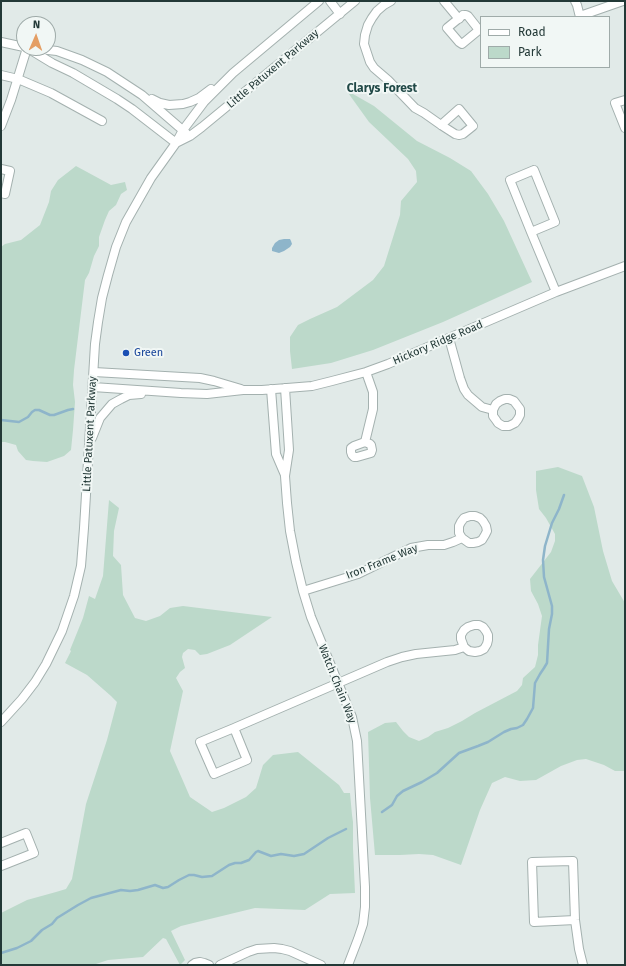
<!DOCTYPE html>
<html>
<head>
<meta charset="utf-8">
<style>
	body { margin:0 }
	#map { position:relative; width:626px; height:966px; overflow:hidden; background:#e1eae8; font-family:"Fira Sans",sans-serif }
	canvas { display:block }
	.frame { position:absolute; inset:0; border:2px solid #233937; pointer-events:none }
	.legend { position:absolute; left:480px; top:16px; width:130px; height:52px; box-sizing:border-box; background:#f1f7f5; border:1px solid #9faba9; margin:0; padding:5px 7px; list-style:none; font-size:12px; color:#233937 }
	.legend li { display:flex; align-items:center; gap:8px; height:20px }
	.legend b { width:20px; border:1px solid #9faba9 }
	.north { position:absolute; left:16px; top:16px; width:40px; height:40px; box-sizing:border-box; background:#f1f7f5; border:1px solid #9faba9; border-radius:50%; rotate:2deg; font-size:11px; font-weight:700; line-height:16px; text-align:center; color:#233937 }
	.north::after { content:''; display:block; margin:auto; width:14px; height:18px; background:#e49e64; clip-path:polygon(50% 0,100% 100%,50% 72%,0 100%) }
</style>
</head>
<body>
<div id="map">
<canvas width="626" height="966"></canvas>
<div class="frame"></div>
<ul class="legend">
<li><b style="height:5px;background:#fff"></b>Road</li>
<li><b style="height:11px;background:#bcd9ca"></b>Park</li>
</ul>
<div class="north">N</div>
</div>
<script>
const ctx = document.querySelector('canvas').getContext('2d');
ctx.lineJoin = 'round';
function fill(path, color) {
  ctx.fillStyle = color;
  ctx.fill(path, 'evenodd');
}
function poly(rows) {
  const path = new Path2D();
  for (const r of rows) {
    path.moveTo(r[0], r[1]);
    for (let i = 2; i < r.length; i += 2) path.lineTo(r[i], r[i + 1]);
  }
  return path;
}
function strokePath(path, color, width, dash) {
  ctx.strokeStyle = color;
  ctx.lineWidth = width;
  ctx.lineCap = dash ? 'butt' : 'round';
  ctx.setLineDash(dash || []);
  ctx.stroke(path);
}
function label(font, color, halo, rows, align = 'center') {
  ctx.font = font + ' "Fira Sans",sans-serif';
  ctx.lineWidth = 4;
  ctx.setLineDash([]);
  ctx.textBaseline = 'middle';
  ctx.strokeStyle = halo;
  ctx.fillStyle = color;
  for (const [text, x, y, turn = 0] of rows) {
    ctx.save();
    ctx.translate(x, y);
    ctx.rotate((+turn || 0) * Math.PI / 180);
    ctx.textAlign = isNaN(turn) ? turn : align;
    if (halo) ctx.strokeText(text, 0, 0);
    ctx.fillText(text, 0, 0);
    ctx.restore();
  }
}
const green = poly([
	[346,90,374,106,417,141,450,158,471,171,488,194,504,221,532,282,443,322,373,350,331,363,292,369,290,351,290,337,298,325,310,319,337,307,373,280,384,266,400,215,401,201,417,182,416,171,408,159,369,122],
	[76,166,111,185,125,182,127,190,121,194,116,205,109,211,105,220,99,237,99,246,94,256,89,273,85,280,74,370,73,385,75,402,73,430,71,450,64,456,47,462,33,461,26,460,18,451,16,445,5,442,1,442,1,247,5,244,21,240,40,225,49,202,51,191,58,180],
	[558,467,582,476,594,507,603,551,612,581,625,603,625,771,615,771,604,765,586,759,577,760,561,766,536,780,520,781,505,777,492,783,480,810,461,865,433,855,419,854,400,855,375,855,370,798,368,732,385,723,396,722,403,731,409,737,419,741,428,737,435,732,448,728,462,721,475,713,517,691,522,685,523,678,535,667,538,655,538,645,542,616,538,604,531,591,530,579,551,552,555,541,555,534,546,518,539,509,536,490,536,471],
	[109,500,119,508,114,531,113,556,121,565,123,595,135,618,146,621,160,616,170,608,183,606,272,617,230,645,207,654,200,655,195,650,188,649,183,653,182,657,185,668,180,672,176,678,183,691,170,751,190,797,212,812,224,808,246,797,256,788,263,765,273,755,298,752,339,785,344,793,350,793,352,815,353,822,353,848,355,893,330,894,305,910,255,908,181,926,171,931,185,960,180,965,166,939,163,938,143,957,108,960,93,965,1,965,1,913,27,900,56,892,66,889,72,879,86,804,107,740,117,702,111,696,87,675,65,663,71,651,70,650,83,618,89,596,95,599,103,576]
]);
const water = poly([
	[284,239,290,239,291,241,292,244,290,247,284,251,279,253,272,251,272,248,275,243,279,240]
]);
const stream = poly([
	[1,420,19,422,28,417,32,412,35,410,39,410,50,415,54,415,68,410,73,409],
	[382,812,392,805,397,796,403,791,422,782,437,773,459,753,478,746,488,742,504,732,511,729,517,728,523,725,527,719,533,708,535,683,540,674,544,668,547,663,549,629,552,614,552,606,544,577,543,560,545,546,552,523,559,509,564,495],
	[1,953,17,948,31,941,42,930,52,924,57,918,78,905,91,898,121,890,130,891,138,890,155,885,163,888,168,887,179,880,189,875,194,875,202,877,212,876,229,865,235,863,241,863,249,860,256,852,258,851,271,856,281,854,294,856,304,854,328,838,346,829]
]);
const minor = poly([
	[330,1,340,14],
	[391,1,384,5,377,11,372,18,368,25,365,35,364,44,370,62,374,68,388,80,415,108,424,113,441,125,455,134,459,135,463,134,473,126,459,109,441,125],
	[444,1,459,19],
	[575,1,577,5,580,17],
	[463,15,466,15,468,16,479,30,462,44,459,42,447,28,463,15],
	[580,16,623,1],
	[1,42,24,47],
	[30,48,57,51,82,60,107,72,142,95,186,133],
	[29,49,52,63,73,73,117,99,132,109,176,143],
	[1,75,18,79,51,93,102,121],
	[152,99,160,103,169,105,183,104,190,102,199,98,211,89],
	[625,100,615,103,625,128],
	[1,126,11,100,27,48],
	[176,143,190,136,202,127,355,1],
	[1,169,10,171,5,194,1,193],
	[531,232,555,222,534,170,510,180,531,232,556,292],
	[449,338,460,378,464,389,468,395,482,407,493,410,496,404,500,401,505,399,509,399,514,401,520,409,520,415,518,419,515,423,509,426,503,426,498,423,496,420,493,416,493,410],
	[94,372,200,378,214,381,241,389],
	[93,387,181,393,207,394,243,390,262,390,312,386,332,381,366,372,388,364,556,292,625,266],
	[285,388,289,450,285,476,287,503,290,531,296,562,303,591,311,617,352,717,357,741,365,887,365,907,363,924,358,939,348,965],
	[271,389,276,454,285,475],
	[92,438,100,418,112,404,121,399,129,395,141,394],
	[365,442,370,444,371,445,372,450,371,453,357,457,354,457,352,455,351,452,351,448,354,446,365,442,373,409,373,392,366,372],
	[303,591,358,574,411,548,428,545,444,545,453,542,462,538,459,533,459,526,461,522,464,518,470,516,475,516,480,518,483,521,486,526,487,531,485,535,482,540,478,542,473,543,469,543,462,538],
	[1,722,22,699,35,682,46,664,62,631,74,596,81,566,84,528,95,344,98,322,102,298,108,275,116,247,126,222,151,178,176,143,183,130,204,102,233,73,319,1],
	[234,728,200,742,214,774,247,760,234,728,387,662,402,657,416,654,455,650,464,647,469,651,475,652,480,651,484,649,487,644,488,640,488,635,486,631,483,627,479,625,474,625,468,627,464,630,461,635,461,639,464,647],
	[1,843,26,833,34,853,1,866],
	[575,920,534,922,532,862,573,861,575,920,579,949,583,965],
	[192,965,195,963,200,962,204,963,209,965],
	[220,965,248,952,257,949,274,948,282,949,290,951,321,965]
]);
const markers = [
	[126,353,4,"#1a4fb4"]
];
const streetNames = [
	["Little Patuxent Parkway",273,69,-40],
	["Hickory Ridge Road",438,343,-23],
	["Little Patuxent Parkway",90,434,-87],
	["Iron Frame Way",382,562,-22],
	["Watch Chain Way",337,684,68]
];
const transitNames = [
	["Green",134,353]
];
const neighbourhoodNames = [
	["Clarys Forest",382,89]
];
fill(green, '#bcd9ca');
fill(water, '#8eb5ca');
strokePath(stream, '#8eb5ca', 2.5);
strokePath(minor, '#a4b1af', 10);
strokePath(minor, '#fff', 8);
for (const [x, y, r, color] of markers) {
  const dot = new Path2D();
  dot.arc(x, y, r, 0, 2 * Math.PI);
  ctx.fillStyle = color;
  ctx.fill(dot);
  strokePath(dot, '#f1f7f5', 1.5);
}
label('11px', '#233937', '#f1f7f5', streetNames);
label('11px', '#164399', '#f1f7f5', transitNames, 'left');
label('bold 12px', '#214947', '#f1f7f5', neighbourhoodNames);
</script>
</body>
</html>
